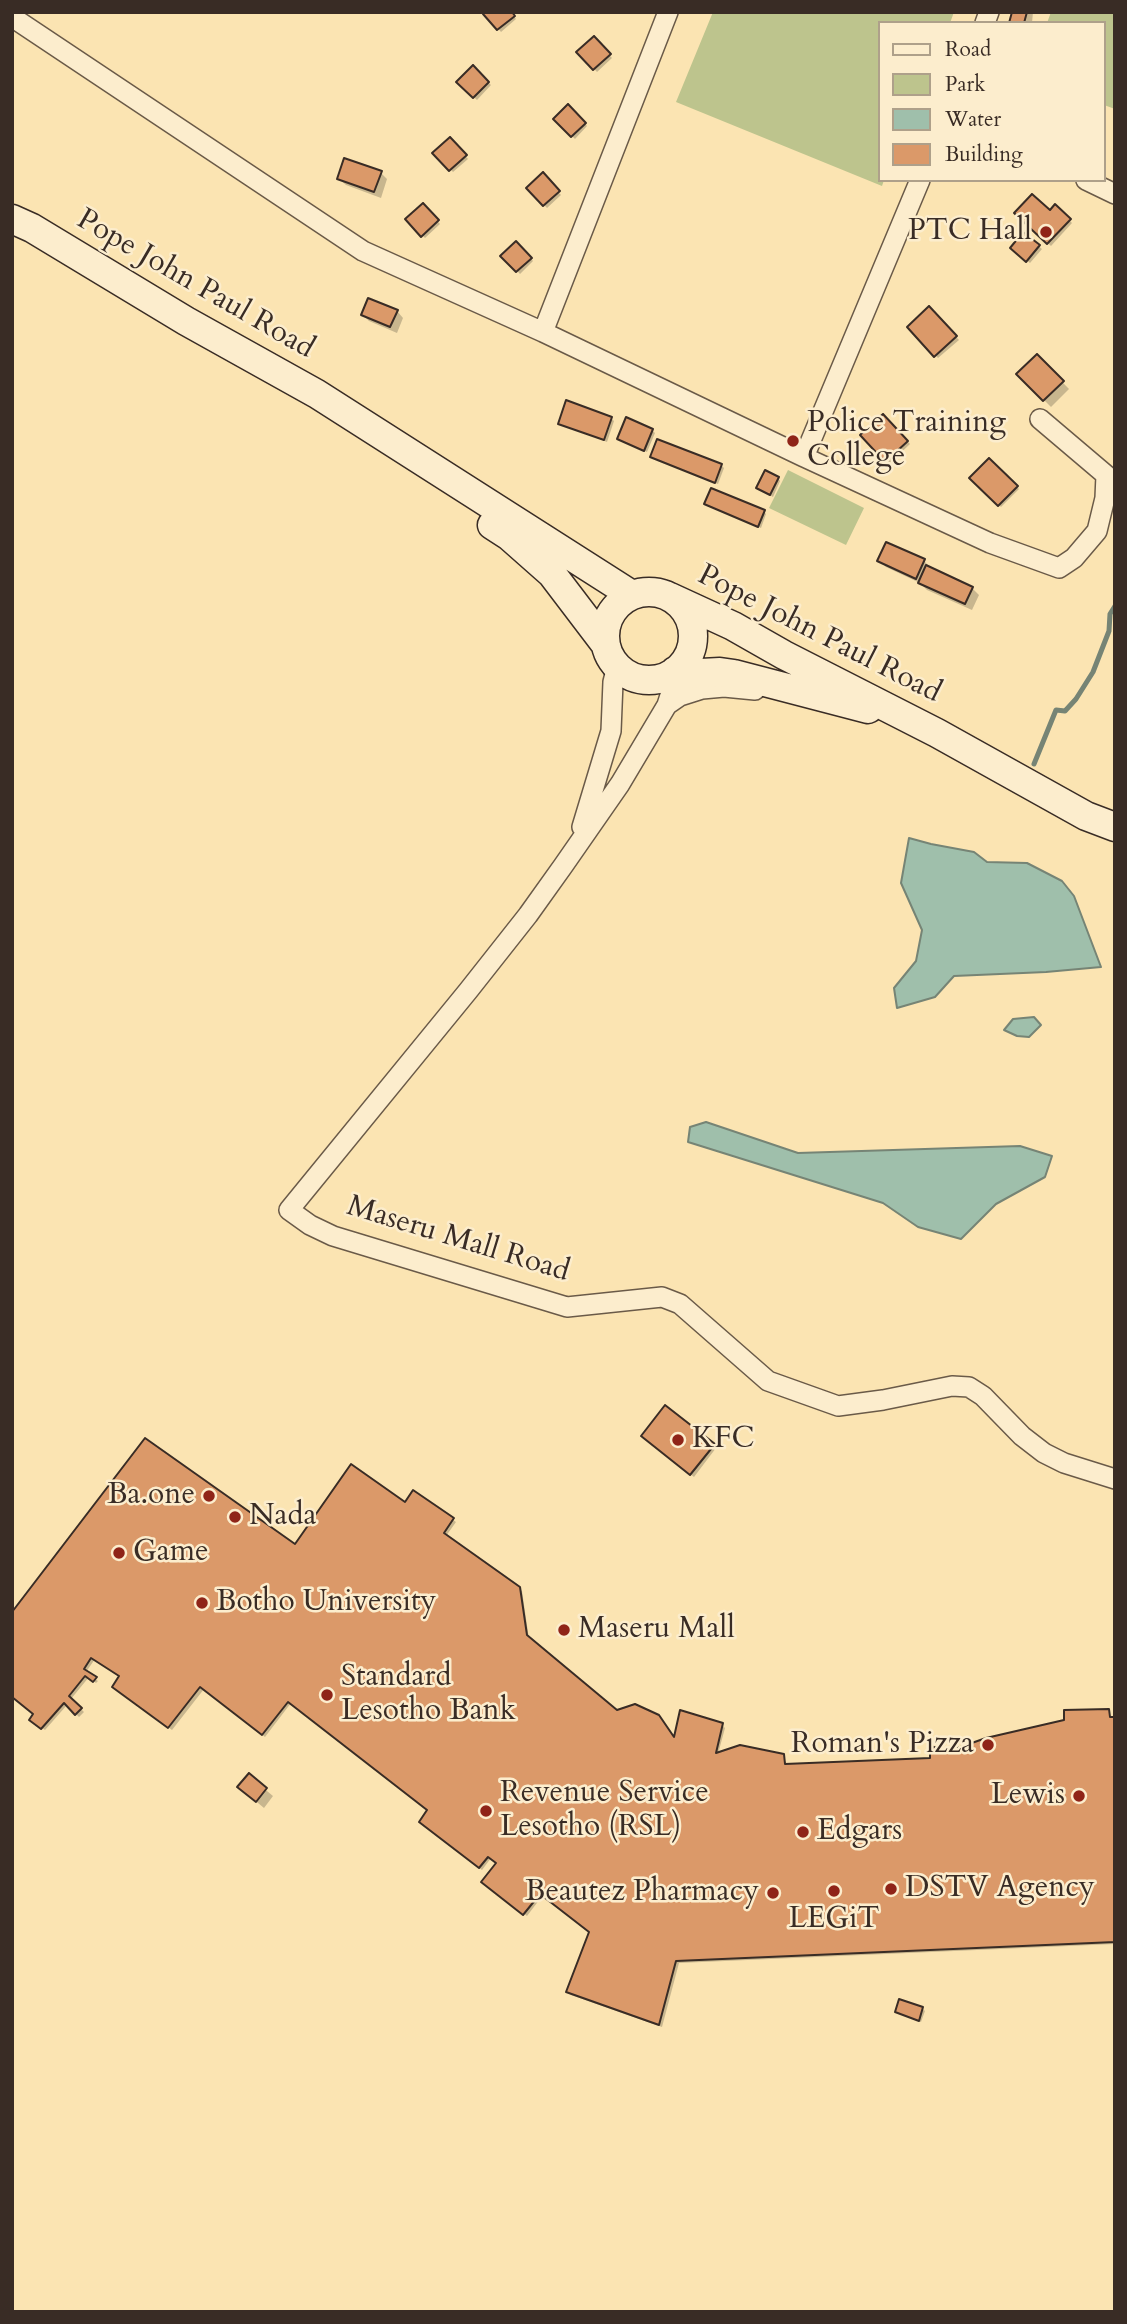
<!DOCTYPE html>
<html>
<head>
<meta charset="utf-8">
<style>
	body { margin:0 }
	#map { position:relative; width:1127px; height:2324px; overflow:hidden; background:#fbe4b2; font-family:Cardo,serif }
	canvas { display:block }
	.frame { position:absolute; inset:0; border:14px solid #392c25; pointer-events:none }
	.legend { position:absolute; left:878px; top:21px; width:228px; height:161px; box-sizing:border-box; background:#fcedcd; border:2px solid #aea08a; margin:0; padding:9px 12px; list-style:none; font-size:21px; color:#392c25 }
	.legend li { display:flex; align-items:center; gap:14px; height:35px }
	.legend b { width:35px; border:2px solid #aea08a }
</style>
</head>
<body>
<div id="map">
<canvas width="1127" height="2324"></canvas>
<div class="frame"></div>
<ul class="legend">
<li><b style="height:9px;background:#fcedcd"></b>Road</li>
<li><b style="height:19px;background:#bdc48d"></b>Park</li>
<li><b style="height:19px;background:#9fbfab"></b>Water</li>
<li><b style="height:19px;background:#db9969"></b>Building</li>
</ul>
</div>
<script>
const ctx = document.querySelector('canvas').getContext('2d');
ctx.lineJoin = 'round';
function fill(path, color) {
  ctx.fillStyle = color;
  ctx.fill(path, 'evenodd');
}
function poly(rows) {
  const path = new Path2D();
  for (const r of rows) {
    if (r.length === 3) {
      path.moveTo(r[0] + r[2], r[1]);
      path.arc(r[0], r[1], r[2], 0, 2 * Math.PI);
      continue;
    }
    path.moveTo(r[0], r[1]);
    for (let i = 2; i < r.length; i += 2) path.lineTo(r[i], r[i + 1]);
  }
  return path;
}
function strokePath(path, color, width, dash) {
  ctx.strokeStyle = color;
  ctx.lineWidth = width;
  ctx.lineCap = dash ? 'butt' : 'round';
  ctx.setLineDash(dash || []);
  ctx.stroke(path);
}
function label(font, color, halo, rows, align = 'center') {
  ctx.font = font + ' Cardo,serif';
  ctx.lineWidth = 5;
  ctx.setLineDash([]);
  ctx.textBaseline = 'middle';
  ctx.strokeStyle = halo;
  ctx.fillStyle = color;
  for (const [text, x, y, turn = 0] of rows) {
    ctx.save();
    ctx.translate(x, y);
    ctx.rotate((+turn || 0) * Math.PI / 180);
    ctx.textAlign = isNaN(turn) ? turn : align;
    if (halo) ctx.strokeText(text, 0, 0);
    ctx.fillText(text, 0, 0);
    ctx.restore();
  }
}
const green = poly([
	[713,12,954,12,950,23,880,23,880,180,884,180,882,186,676,102],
	[1051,12,1115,12,1115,109,1104,105,1104,23,1047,23],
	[788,470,864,508,846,545,769,508]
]);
const water = poly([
	[909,838,931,844,974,852,987,862,1027,863,1062,881,1074,896,1101,967,1046,972,954,976,935,997,897,1008,894,988,916,961,922,930,901,883,909,838],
	[1034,1017,1041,1025,1029,1037,1017,1036,1004,1030,1013,1019,1034,1017],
	[706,1122,798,1153,1020,1146,1052,1156,1045,1177,996,1204,961,1239,918,1227,883,1203,688,1142,690,1127,706,1122]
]);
const shadow = poly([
	[510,12,516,19,501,32,486,14],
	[1014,12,1033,12,1032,23,1011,23],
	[593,38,612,58,597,72,579,52],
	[473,68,491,85,477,100,458,82],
	[568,106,587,126,575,139,555,119],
	[450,139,468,159,453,172,435,153],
	[381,173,387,179,381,198,346,185,339,179],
	[542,175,561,195,547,208,528,188],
	[423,205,440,224,425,238,407,219],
	[1055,207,1072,223,1051,246,1016,213,1050,213],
	[1024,234,1042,249,1030,263,1012,248],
	[516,243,533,261,520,274,503,256],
	[929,309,959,340,938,358,909,327],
	[397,311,403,318,397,333,369,321,363,315],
	[1037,356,1069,389,1051,407,1018,374],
	[883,416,910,444,889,464,862,435],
	[611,418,614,421,607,442,560,423],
	[652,430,655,433,647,452,619,439],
	[652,457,721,465,724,468,718,484],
	[989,460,1019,489,1001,507,972,478],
	[778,478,780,481,773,497,758,488],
	[706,503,764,512,766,514,761,528],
	[879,561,924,561,930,567,972,588,979,595,972,610,927,590,920,583,886,567],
	[666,1407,716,1448,694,1477,646,1438],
	[414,1492,456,1522,446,1536,522,1591,529,1639,617,1712,675,1740,722,1725,725,1728,718,1754,783,1756,787,1765,932,1760,949,1752,1108,1711,1112,1719,1115,1719,1115,1944,679,1963,662,2027,571,1995,568,1992,591,1932,543,1895,527,1916,486,1884,498,1863,491,1858,482,1870,424,1824,430,1811,291,1703,265,1737,204,1689,172,1730,117,1689,120,1676,95,1659,86,1672,98,1681,96,1683,89,1677,71,1699,84,1712,79,1717,67,1705,45,1730,34,1722,35,1714,12,1695,295,1546,405,1504],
	[249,1776,273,1796,264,1808,246,1793],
	[922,2008,925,2011,921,2022,897,2012]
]);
const stream = poly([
	[1034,764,1056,710,1065,711,1076,699,1093,672,1109,631,1110,614,1115,606]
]);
const building = poly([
	[485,12,512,12,515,16,497,30,483,14,485,12],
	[1012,12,1027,12,1024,23,1009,23,1012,12],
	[594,36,611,54,593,70,576,52,594,36],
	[473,65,489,82,473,98,456,82,473,65],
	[568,104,586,123,571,137,553,119,568,104],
	[450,137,467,155,449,171,432,153,450,137],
	[344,158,382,171,374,192,337,179,344,158],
	[543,172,560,191,543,206,526,188,543,172],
	[1032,194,1050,210,1055,204,1071,219,1047,244,1014,213,1032,194],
	[423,203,439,220,421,237,405,219,423,203],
	[1023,232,1040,245,1026,262,1010,248,1023,232],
	[516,241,532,258,516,272,500,256,516,241],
	[368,298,398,310,390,327,361,315,368,298],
	[929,306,957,336,934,357,907,327,929,306],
	[1037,354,1064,381,1043,401,1016,374,1037,354],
	[566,400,612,417,604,440,558,424,566,400],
	[883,414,908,441,885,462,860,435,883,414],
	[626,417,653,429,644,451,617,439,626,417],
	[657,439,722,464,715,483,650,457,657,439],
	[989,458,1018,486,998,506,969,478,989,458],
	[765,470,779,477,770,495,756,488,765,470],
	[711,488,765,510,758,527,704,504,711,488],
	[886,542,925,559,916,579,877,561,886,542],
	[926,565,973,587,965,604,918,583,926,565],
	[665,1405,715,1444,690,1475,641,1436,665,1405],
	[145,1438,295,1544,351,1464,405,1502,413,1490,454,1518,444,1533,520,1587,527,1635,617,1710,635,1704,659,1715,674,1737,680,1710,723,1723,716,1753,740,1745,784,1754,785,1764,930,1758,930,1746,949,1751,986,1738,1064,1720,1064,1710,1109,1709,1110,1717,1115,1717,1115,1942,676,1961,659,2025,566,1992,589,1932,540,1894,523,1915,481,1882,496,1863,488,1857,479,1868,419,1822,427,1810,288,1702,262,1735,200,1687,168,1728,112,1687,119,1676,91,1658,84,1669,97,1677,93,1682,85,1676,69,1696,82,1708,75,1715,64,1703,41,1729,29,1720,33,1714,12,1697,12,1612,145,1438],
	[249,1773,267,1788,256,1802,237,1787,249,1773],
	[899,1999,923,2007,919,2021,895,2012,899,1999]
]);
const street = poly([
	[12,17,363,251,543,332,804,457,920,180],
	[985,23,989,12],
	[1086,180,1115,194],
	[543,332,668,12],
	[804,457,990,543,1059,568,1074,558,1097,531,1105,498,1106,475,1040,419],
	[673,672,674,683,667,705,620,784,563,866,528,915,468,991,289,1210,310,1225,333,1236,567,1307,662,1297,680,1304,768,1381,838,1406,883,1400,952,1386,969,1387,983,1396,1022,1436,1044,1453,1064,1463,1115,1479],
	[667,705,680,696,702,689,724,687,755,690],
	[582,827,611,731,613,682,617,666]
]);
const secondary = poly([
	[12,219,32,228,186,321,317,394,632,595],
	[492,525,509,536,552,574,606,645],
	[649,636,44],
	[670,597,733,626,784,655,937,733,1086,816,1115,827],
	[675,671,682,674,720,672,734,674,868,709]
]);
const markers = [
	[1046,232,7,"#8f2418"],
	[793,441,7,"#8f2418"],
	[678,1440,7,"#8f2418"],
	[209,1496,7,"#8f2418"],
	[235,1517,7,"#8f2418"],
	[119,1553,7,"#8f2418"],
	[202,1603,7,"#8f2418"],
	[564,1630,7,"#8f2418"],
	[327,1695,7,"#8f2418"],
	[988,1745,7,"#8f2418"],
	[1079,1796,7,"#8f2418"],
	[486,1811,7,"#8f2418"],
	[803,1832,7,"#8f2418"],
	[891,1889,7,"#8f2418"],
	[834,1891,7,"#8f2418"],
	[773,1893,7,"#8f2418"]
];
const poiNames = [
	["PTC Hall",1032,232,"right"],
	["Police Training",807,424],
	["College",807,458],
	["KFC",692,1440],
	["Ba.one",195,1496,"right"],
	["Nada",249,1517],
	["Game",133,1553],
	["Botho University",216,1603],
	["Maseru Mall",578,1630],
	["Standard",341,1678],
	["Lesotho Bank",341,1712],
	["Roman's Pizza",974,1745,"right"],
	["Revenue Service",500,1794],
	["Lesotho (RSL)",500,1828],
	["Lewis",1065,1796,"right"],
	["Edgars",817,1832],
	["DSTV Agency",905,1889],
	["Beautez Pharmacy",759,1893,"right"],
	["LEGiT",834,1920,"center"]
];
const streetNames = [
	["Pope John Paul Road",195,285,30],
	["Pope John Paul Road",819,635,27],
	["Maseru Mall Road",458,1240,17]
];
fill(green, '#bdc48d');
fill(water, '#9fbfab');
strokePath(water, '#768475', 2);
fill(shadow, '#0003');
strokePath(stream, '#768475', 5);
fill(building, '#db9969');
strokePath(building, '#392c25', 2);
strokePath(street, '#6a5a48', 22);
strokePath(secondary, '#392c25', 31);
strokePath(street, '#fcedcd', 19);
strokePath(secondary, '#fcedcd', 28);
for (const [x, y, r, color] of markers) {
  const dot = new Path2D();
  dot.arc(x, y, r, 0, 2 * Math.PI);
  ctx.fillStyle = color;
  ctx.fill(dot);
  strokePath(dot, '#fcedcd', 2.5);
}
label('30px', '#392c25', '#fcedcd', poiNames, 'left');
label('30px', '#392c25', '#fcedcd', streetNames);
</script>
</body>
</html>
